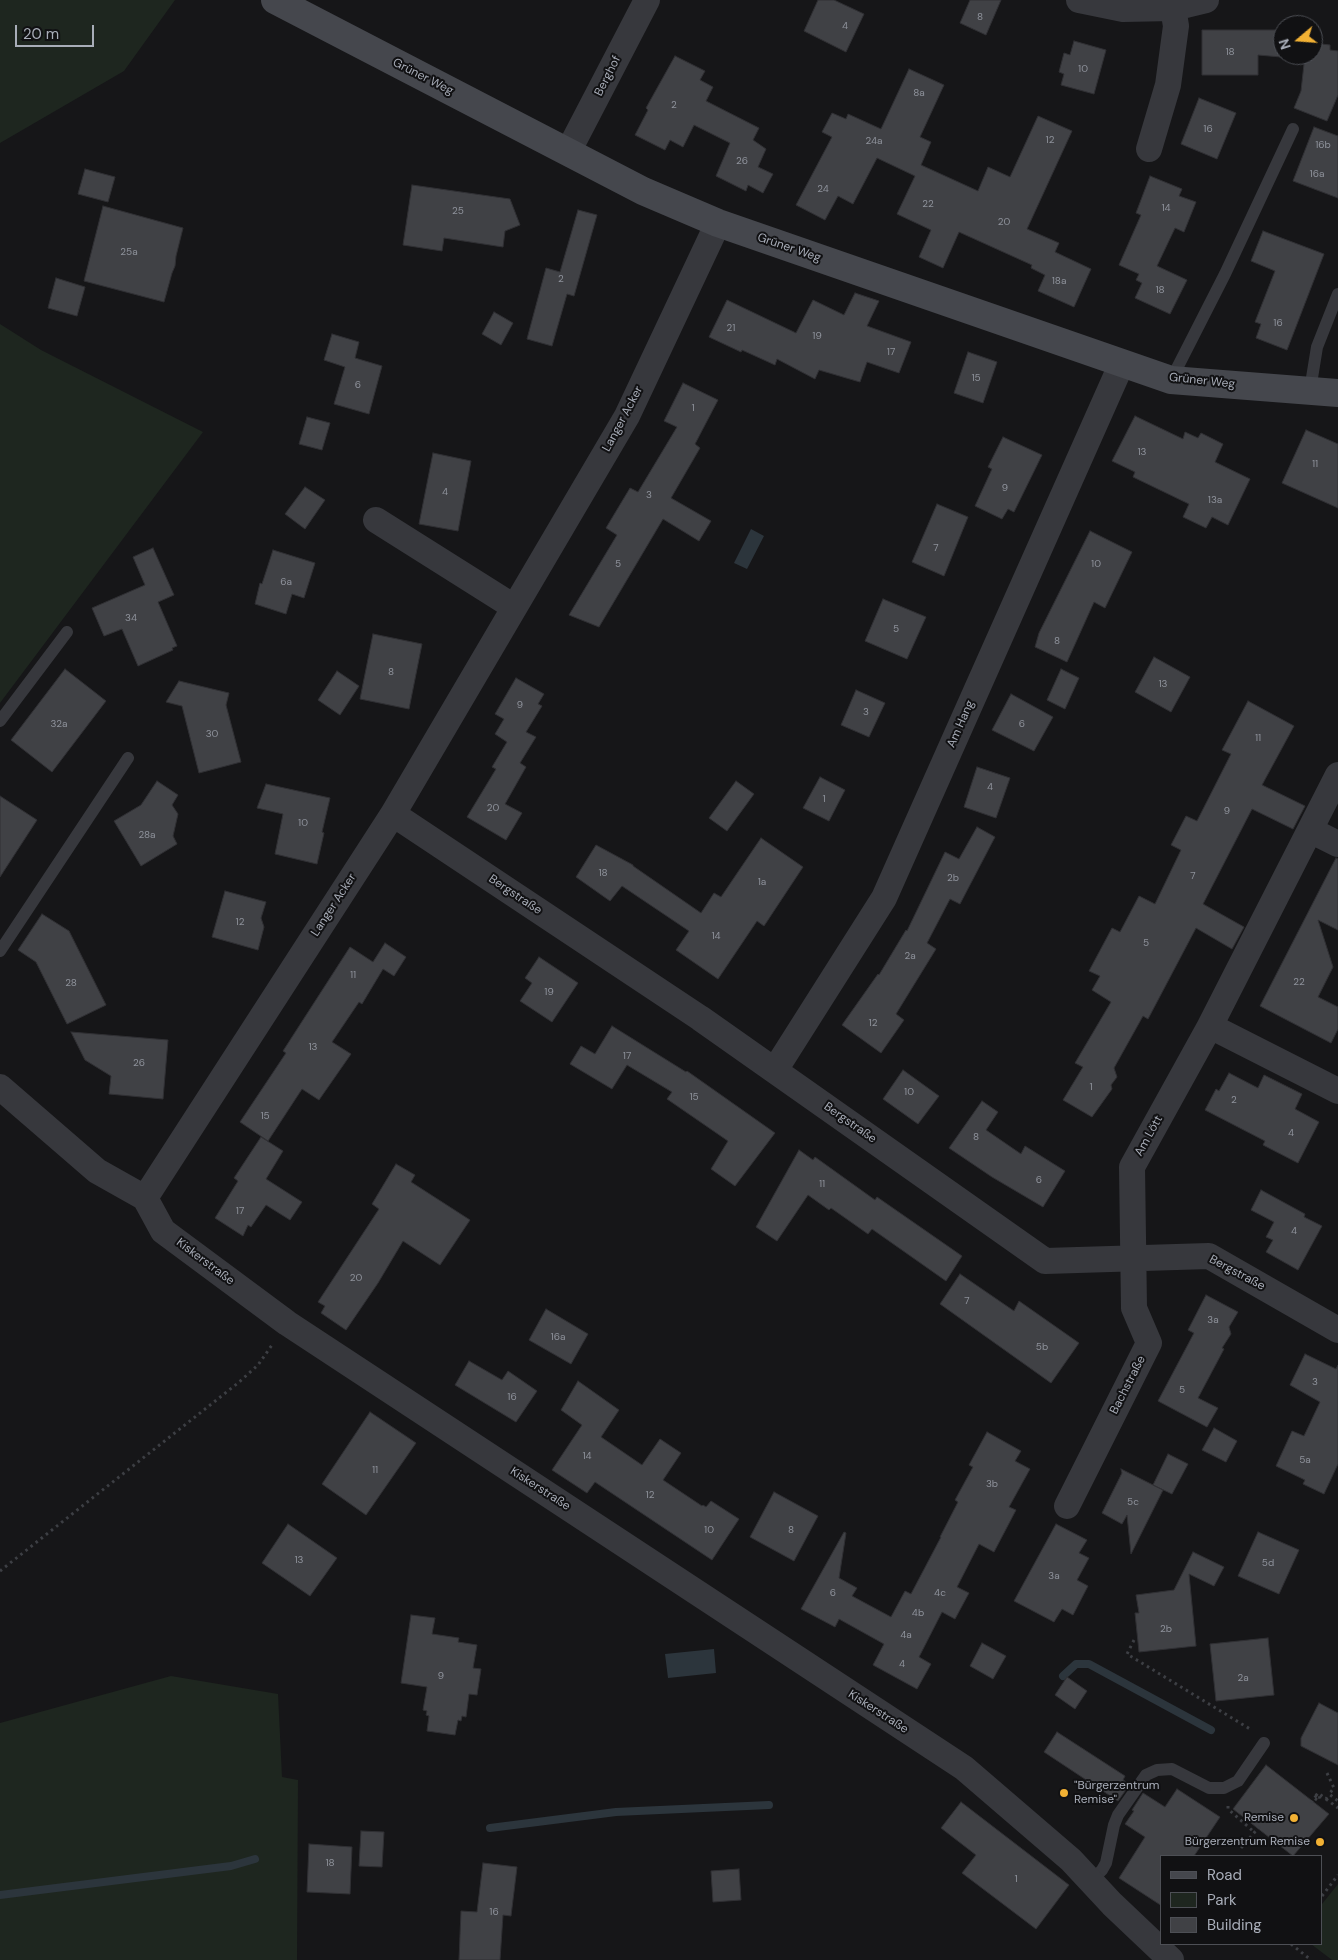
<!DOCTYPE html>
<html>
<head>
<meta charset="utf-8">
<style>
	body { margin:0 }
	#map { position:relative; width:1338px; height:1960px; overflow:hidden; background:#161618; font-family:"DM Sans",sans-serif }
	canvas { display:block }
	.legend { position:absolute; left:1160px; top:1855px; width:162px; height:90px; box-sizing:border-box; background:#111113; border:1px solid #4d4f55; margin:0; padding:6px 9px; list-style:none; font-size:15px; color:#a8adb8 }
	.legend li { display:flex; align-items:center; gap:10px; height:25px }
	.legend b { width:25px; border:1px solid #4d4f55 }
	.north { position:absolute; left:1273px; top:15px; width:50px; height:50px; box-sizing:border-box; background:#111113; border:1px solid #4d4f55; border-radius:50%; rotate:252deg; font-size:14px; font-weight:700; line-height:20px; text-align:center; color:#a8adb8 }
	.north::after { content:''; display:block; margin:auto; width:18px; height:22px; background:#f2b134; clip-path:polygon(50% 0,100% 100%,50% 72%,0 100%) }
	.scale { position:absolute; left:15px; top:25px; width:79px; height:22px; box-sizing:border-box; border:2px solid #a8adb8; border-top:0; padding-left:6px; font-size:15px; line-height:18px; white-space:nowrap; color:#a8adb8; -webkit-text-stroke:4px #111113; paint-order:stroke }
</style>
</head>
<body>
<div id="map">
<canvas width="1338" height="1960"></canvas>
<ul class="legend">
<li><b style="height:6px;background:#45474d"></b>Road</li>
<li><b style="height:14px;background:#1e261f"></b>Park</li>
<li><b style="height:14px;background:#404145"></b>Building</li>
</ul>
<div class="north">N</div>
<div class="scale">20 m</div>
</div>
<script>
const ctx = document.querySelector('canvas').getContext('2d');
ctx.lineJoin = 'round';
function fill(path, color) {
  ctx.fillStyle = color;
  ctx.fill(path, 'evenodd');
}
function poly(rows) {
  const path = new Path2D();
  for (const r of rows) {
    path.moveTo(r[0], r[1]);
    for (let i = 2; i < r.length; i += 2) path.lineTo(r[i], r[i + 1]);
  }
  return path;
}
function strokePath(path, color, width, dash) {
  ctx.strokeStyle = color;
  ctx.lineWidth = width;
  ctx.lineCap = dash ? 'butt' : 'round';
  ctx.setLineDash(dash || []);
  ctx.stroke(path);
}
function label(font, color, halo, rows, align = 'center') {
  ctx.font = font + ' "DM Sans",sans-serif';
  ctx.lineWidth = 4;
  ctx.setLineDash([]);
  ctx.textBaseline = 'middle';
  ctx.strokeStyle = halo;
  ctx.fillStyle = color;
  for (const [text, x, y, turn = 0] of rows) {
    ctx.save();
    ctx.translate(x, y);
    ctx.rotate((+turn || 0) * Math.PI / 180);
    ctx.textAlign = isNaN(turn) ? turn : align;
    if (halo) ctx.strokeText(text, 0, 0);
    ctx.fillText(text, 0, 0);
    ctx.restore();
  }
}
const green = poly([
	[0,0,175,0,124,71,0,143],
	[0,324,41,350,203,432,0,703],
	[171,1676,278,1694,282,1777,298,1780,297,1960,0,1960,0,1723],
	[1338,1884,1338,1960,1332,1960,1311,1944,1322,1944,1322,1904]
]);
const water = poly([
	[751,529,764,536,747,569,734,563],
	[714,1649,716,1673,668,1678,665,1654]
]);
const stream = poly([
	[1063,1676,1076,1664,1089,1664,1211,1730],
	[490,1828,616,1812,769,1805],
	[0,1895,231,1866,255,1859]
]);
const building = poly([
	[818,0,834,0,864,14,846,52,804,31,818,0],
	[970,0,1001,0,986,35,960,23,970,0],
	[1283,26,1283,55,1305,55,1304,59,1258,55,1258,75,1202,75,1202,30,1283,30,1283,26],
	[1074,41,1106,50,1094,94,1061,85,1064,74,1059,72,1064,53,1070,55,1074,41],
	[1313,43,1330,45,1330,50,1338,51,1338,95,1327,121,1294,108,1301,91,1305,55,1313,55,1313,43],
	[675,56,705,71,700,80,713,87,706,101,759,128,753,140,766,149,758,167,773,174,763,193,748,185,746,191,716,176,730,143,694,125,683,147,670,140,665,150,635,135,648,110,646,108,675,56],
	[909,69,944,85,920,137,931,142,921,165,978,191,988,167,1010,177,1038,116,1072,131,1027,229,1059,243,1055,252,1091,269,1074,307,1038,291,1045,275,1031,268,1032,265,959,232,943,268,919,257,931,230,897,214,915,176,877,158,853,204,838,196,825,220,796,205,832,137,822,132,832,113,846,119,848,114,881,129,909,69],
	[1199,98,1236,113,1217,159,1181,144,1199,98],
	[1314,127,1338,136,1338,198,1293,181,1314,127],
	[85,169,115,177,108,202,78,194,85,169],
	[1150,176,1182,189,1179,196,1196,202,1184,232,1175,228,1157,266,1187,280,1170,314,1135,298,1142,283,1136,280,1139,274,1119,265,1141,215,1136,213,1150,176],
	[412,185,510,199,520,225,505,231,503,247,444,238,442,251,403,245,412,185],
	[103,206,183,228,176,256,175,266,172,273,164,302,84,281,103,206],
	[578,210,597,215,574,296,567,294,552,346,527,339,546,268,560,272,578,210],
	[1263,231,1324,254,1287,350,1256,338,1261,324,1255,322,1275,271,1251,261,1263,231],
	[56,278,85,287,77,316,48,308,56,278],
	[855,293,879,301,867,326,911,342,899,373,867,362,860,382,819,370,815,379,777,359,775,365,742,350,741,352,709,337,727,300,796,333,813,300,844,315,855,293],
	[494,312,513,323,501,345,482,334,494,312],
	[332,334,359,342,355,358,382,366,369,414,334,404,345,367,324,360,332,334],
	[968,352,997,362,983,403,954,393,968,352],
	[683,383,718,400,695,444,700,448,671,498,711,521,699,541,663,519,599,627,569,615,617,535,606,528,630,488,638,492,677,427,664,421,683,383],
	[1135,416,1183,439,1185,432,1198,438,1201,433,1223,444,1215,462,1250,479,1228,525,1212,517,1206,528,1183,517,1189,504,1133,477,1135,472,1112,461,1135,416],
	[307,417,330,423,322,450,299,444,307,417],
	[1306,430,1338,444,1338,508,1282,483,1306,430],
	[1003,437,1042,455,1014,512,1008,509,1002,519,975,506,992,469,988,467,1003,437],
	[433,453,471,461,458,531,419,524,433,453],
	[305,487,325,500,305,529,285,514,305,487],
	[937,504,968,517,944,576,912,562,937,504],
	[1090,531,1132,552,1105,608,1094,602,1067,662,1035,647,1039,633,1090,531],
	[153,548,174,595,158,602,177,646,172,648,173,650,138,666,122,629,104,636,92,608,145,585,133,557,153,548],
	[273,550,315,563,304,598,292,594,286,614,255,604,260,583,262,584,273,550],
	[883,599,926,617,907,659,865,641,883,599],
	[373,634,422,644,409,709,360,699,373,634],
	[1154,657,1190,677,1171,712,1135,692,1154,657],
	[65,669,106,701,52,772,11,740,65,669],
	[1061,669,1079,678,1065,709,1047,700,1061,669],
	[337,671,359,686,340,715,318,700,337,671],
	[516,678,544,694,538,704,542,706,526,732,536,737,520,763,526,767,505,804,522,813,506,840,467,817,496,769,492,767,507,742,495,734,504,719,495,714,516,678],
	[179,681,229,693,226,705,241,762,199,773,182,706,166,702,179,681],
	[856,690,885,703,869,737,841,725,856,690],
	[1011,694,1053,717,1034,751,992,730,1011,694],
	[1248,701,1294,726,1262,785,1305,806,1293,829,1252,809,1203,904,1244,927,1232,949,1196,928,1148,1019,1143,1016,1114,1068,1117,1077,1111,1085,1112,1089,1092,1117,1063,1100,1083,1067,1075,1063,1111,1002,1092,990,1100,976,1089,971,1112,928,1120,932,1139,896,1155,904,1181,850,1171,845,1186,816,1197,821,1231,754,1222,750,1248,701],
	[977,767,1010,778,996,818,964,807,977,767],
	[820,777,845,790,829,821,803,808,820,777],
	[157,781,178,795,172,805,178,814,173,836,177,844,141,866,114,821,141,805,157,781],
	[736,781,754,794,727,831,709,818,736,781],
	[266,784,330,798,322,832,324,833,317,864,275,854,283,814,257,808,266,784],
	[0,796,37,820,0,877,0,796],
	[977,827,995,837,960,904,950,899,927,943,936,949,896,1014,904,1020,881,1053,842,1025,878,974,879,975,906,930,907,931,945,852,959,859,977,827],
	[761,838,803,867,764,926,757,921,718,979,676,950,689,931,622,886,610,901,576,877,596,845,633,865,633,866,701,913,714,893,721,897,761,838],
	[1336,858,1338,859,1338,930,1318,920,1333,967,1318,997,1338,1007,1338,1029,1331,1043,1260,1006,1336,858],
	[225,891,266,902,261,918,264,927,258,950,212,937,225,891],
	[42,914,69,931,106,1005,67,1024,36,962,18,950,42,914],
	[385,943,406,957,394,976,383,969,362,1004,359,1002,332,1042,351,1054,319,1100,302,1089,268,1141,240,1122,286,1053,283,1051,350,947,373,962,385,943],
	[539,957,578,983,552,1022,520,1001,532,983,525,978,539,957],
	[612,1026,686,1072,687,1071,775,1133,735,1186,711,1169,728,1141,667,1099,672,1092,627,1065,612,1089,570,1064,581,1046,595,1054,612,1026],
	[71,1032,168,1040,163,1099,109,1094,111,1076,85,1060,71,1032],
	[903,1070,939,1096,918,1124,883,1099,903,1070],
	[1229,1073,1258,1088,1264,1075,1302,1094,1295,1109,1319,1122,1298,1163,1263,1145,1265,1141,1205,1110,1216,1089,1219,1091,1229,1073],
	[982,1101,998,1112,986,1130,1021,1154,1025,1146,1065,1171,1043,1207,992,1177,949,1148,982,1101],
	[261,1137,283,1151,266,1179,302,1202,290,1220,266,1205,251,1227,248,1225,243,1236,215,1218,238,1181,234,1178,261,1137],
	[799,1150,813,1160,815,1157,875,1200,877,1197,962,1256,946,1281,872,1229,868,1234,831,1208,829,1210,808,1195,777,1241,756,1227,799,1150],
	[396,1164,415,1175,411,1182,470,1220,440,1265,403,1241,378,1283,346,1330,321,1313,325,1306,318,1302,379,1209,372,1204,396,1164],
	[1261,1190,1305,1214,1304,1217,1322,1226,1298,1270,1266,1252,1273,1240,1266,1237,1274,1222,1251,1210,1261,1190],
	[960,1274,1014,1311,1019,1301,1079,1343,1051,1383,940,1304,960,1274],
	[1206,1295,1238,1312,1229,1327,1231,1334,1222,1348,1224,1349,1198,1398,1218,1408,1207,1427,1158,1401,1194,1333,1188,1330,1206,1295],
	[546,1309,588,1334,571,1364,529,1340,546,1309],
	[1305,1354,1336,1369,1338,1365,1338,1464,1324,1494,1303,1484,1305,1480,1276,1466,1292,1431,1304,1436,1320,1402,1290,1385,1305,1354],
	[469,1361,502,1380,508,1371,537,1391,516,1422,455,1385,469,1361],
	[578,1381,619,1410,601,1437,642,1465,660,1439,681,1453,663,1480,702,1506,703,1505,706,1507,711,1501,739,1519,712,1560,595,1482,587,1493,552,1470,582,1425,561,1410,578,1381],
	[370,1412,416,1443,366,1515,322,1484,370,1412],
	[1214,1428,1237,1441,1226,1462,1202,1450,1214,1428],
	[987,1432,1021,1451,1015,1461,1030,1469,1009,1507,1016,1510,994,1552,979,1544,957,1587,969,1593,955,1619,942,1612,919,1657,931,1664,917,1689,873,1665,884,1644,839,1619,835,1627,801,1609,844,1532,846,1533,839,1578,857,1588,852,1596,891,1617,905,1591,911,1594,941,1537,940,1537,958,1502,955,1500,973,1467,969,1465,987,1432],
	[1168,1454,1188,1464,1172,1494,1153,1485,1168,1454],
	[1121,1469,1163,1490,1131,1554,1127,1515,1122,1524,1102,1513,1122,1473,1121,1469],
	[774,1492,818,1516,794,1561,750,1537,774,1492],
	[288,1524,337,1558,310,1596,262,1563,288,1524],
	[1056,1524,1087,1540,1079,1553,1089,1558,1077,1580,1088,1586,1073,1615,1062,1609,1054,1622,1014,1601,1056,1524],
	[1258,1532,1299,1550,1279,1594,1238,1576,1258,1532],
	[1193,1552,1224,1567,1214,1586,1189,1574,1196,1646,1139,1652,1135,1613,1139,1613,1136,1595,1174,1590,1193,1552],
	[411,1615,435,1618,432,1634,459,1638,458,1642,477,1645,473,1668,481,1669,477,1695,469,1694,466,1717,462,1716,461,1721,458,1720,455,1735,427,1731,429,1716,426,1715,427,1711,423,1710,427,1687,401,1683,411,1615],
	[1268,1638,1274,1695,1216,1701,1210,1644,1268,1638],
	[982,1643,1006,1656,993,1679,970,1666,982,1643],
	[1067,1677,1087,1691,1075,1709,1055,1695,1067,1677],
	[1319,1703,1338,1713,1338,1765,1301,1746,1301,1738,1319,1703],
	[1057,1732,1125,1776,1123,1780,1130,1784,1118,1801,1044,1752,1057,1732],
	[1266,1765,1329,1814,1293,1856,1233,1809,1266,1765],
	[1177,1789,1220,1817,1194,1856,1162,1856,1162,1906,1119,1878,1145,1837,1125,1824,1134,1811,1132,1810,1143,1793,1165,1807,1177,1789],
	[961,1802,1069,1885,1036,1929,962,1873,976,1855,941,1828,961,1802],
	[361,1831,384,1832,382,1867,359,1866,361,1831],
	[309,1844,352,1847,350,1894,307,1892,309,1844],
	[483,1863,517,1867,511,1916,503,1915,500,1960,459,1960,461,1911,477,1912,483,1863],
	[739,1869,741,1900,713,1902,711,1871,739,1869]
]);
const path = poly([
	[0,1571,238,1383,258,1365,272,1345],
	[1134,1640,1127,1654,1250,1729],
	[1327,1773,1334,1788,1329,1794,1338,1801],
	[1326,1799,1338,1808],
	[1317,1800,1314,1798,1318,1793,1326,1799,1329,1794],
	[1311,1803,1316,1796,1319,1795,1320,1799,1317,1800],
	[1228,1806,1228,1809,1254,1832],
	[1241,1848,1260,1826],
	[1322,1896,1338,1875],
	[1291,1944,1311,1960]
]);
const lane = poly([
	[1171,380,1225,274,1293,129],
	[1310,390,1317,347,1338,294],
	[0,721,67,632],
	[0,951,128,758],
	[1091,1881,1102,1870,1106,1863,1114,1825,1118,1815,1146,1775,1157,1770,1172,1769,1209,1788,1224,1788,1238,1781,1264,1743]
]);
const street = poly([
	[1079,0,1123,9,1173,8,1206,0],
	[1149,149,1168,85,1176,26,1173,8],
	[568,152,647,0],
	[376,520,514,607],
	[393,814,700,1018,1045,1261,1209,1256,1338,1330],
	[1310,830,1338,844],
	[1210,1026,1338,1091],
	[775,1070,884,898,1122,363],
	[0,1087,97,1171,145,1198,163,1231,287,1323,964,1768,1071,1860,1112,1904,1171,1960],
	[145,1198,393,814,627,416,718,223],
	[1067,1506,1149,1343,1134,1308,1132,1167,1210,1026,1338,775]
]);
const secondary = poly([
	[275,0,643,191,718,223,1171,380,1338,393]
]);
const markers = [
	[1064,1793,5,"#f2b134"],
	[1294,1818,5,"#f2b134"],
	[1320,1842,5,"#f2b134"]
];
const numberNames = [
	["8",980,17],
	["4",845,26],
	["18",1230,52],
	["10",1083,69],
	["8a",919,93],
	["2",674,105],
	["16",1208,129],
	["12",1050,140],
	["24a",874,141],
	["16b",1323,145],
	["26",742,161],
	["16a",1317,174],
	["24",823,189],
	["22",928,204],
	["14",1166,208],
	["25",458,211],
	["20",1004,222],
	["25a",129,252],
	["2",561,279],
	["18a",1059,281],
	["18",1160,290],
	["16",1278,323],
	["21",731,328],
	["19",817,336],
	["17",891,352],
	["15",976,378],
	["6",358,385],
	["1",693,408],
	["13",1142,452],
	["11",1315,464],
	["9",1005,488],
	["4",445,492],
	["3",649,495],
	["13a",1215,500],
	["7",936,548],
	["5",618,564],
	["10",1096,564],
	["6a",286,582],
	["34",131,618],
	["5",896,629],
	["8",1057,641],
	["8",391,672],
	["13",1163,684],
	["9",520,705],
	["3",866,712],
	["32a",59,724],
	["6",1022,724],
	["30",212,734],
	["11",1258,738],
	["4",990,787],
	["1",824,799],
	["20",493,808],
	["9",1227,811],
	["10",303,823],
	["28a",147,835],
	["18",603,873],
	["7",1193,876],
	["2b",953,878],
	["1a",762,882],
	["12",240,922],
	["14",716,936],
	["5",1146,943],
	["2a",910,956],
	["11",353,975],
	["22",1299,982],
	["28",71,983],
	["19",549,992],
	["12",873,1023],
	["13",313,1047],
	["17",627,1056],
	["26",139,1063],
	["1",1091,1087],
	["10",909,1092],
	["15",694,1097],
	["2",1234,1100],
	["15",265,1116],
	["4",1291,1133],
	["8",976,1137],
	["6",1039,1180],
	["11",822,1184],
	["17",240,1211],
	["4",1294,1231],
	["20",356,1278],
	["7",967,1301],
	["3a",1213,1320],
	["16a",558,1337],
	["5b",1042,1347],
	["3",1315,1382],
	["5",1182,1390],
	["16",512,1397],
	["14",587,1456],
	["5a",1305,1460],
	["11",375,1470],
	["3b",992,1484],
	["12",650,1495],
	["5c",1133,1502],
	["10",709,1530],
	["8",791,1530],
	["13",299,1560],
	["5d",1268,1563],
	["3a",1054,1576],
	["6",833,1593],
	["4c",940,1593],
	["4b",918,1613],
	["2b",1166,1629],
	["4a",906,1635],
	["4",902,1664],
	["9",441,1676],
	["2a",1243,1678],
	["18",330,1863],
	["1",1016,1879],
	["16",494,1912]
];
const streetNames = [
	["Berghof",608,76,-63],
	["Grüner Weg",423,77,27],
	["Grüner Weg",789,248,19],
	["Grüner Weg",1202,381,6],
	["Langer Acker",623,419,-62],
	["Am Hang",961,724,-66],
	["Bergstraße",515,895,34],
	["Langer Acker",334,905,-57],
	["Bergstraße",850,1123,35],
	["Am Lött",1149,1136,-61],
	["Kiskerstraße",205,1262,37],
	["Bergstraße",1237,1273,28],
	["Bachstraße",1128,1385,-63],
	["Kiskerstraße",540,1489,33],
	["Kiskerstraße",878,1712,33]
];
const poiNames = [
	["\"Bürgerzentrum",1074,1786,"left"],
	["Remise\"",1074,1800,"left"],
	["Remise",1284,1818],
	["Bürgerzentrum Remise",1310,1842]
];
fill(green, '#1e261f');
fill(water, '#2c353c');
strokePath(stream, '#2c353c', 8);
fill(building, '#404145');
strokePath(building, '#303034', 1);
strokePath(path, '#3d3f44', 3, [2.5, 4]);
strokePath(lane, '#37383d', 12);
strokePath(street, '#37383d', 26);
strokePath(secondary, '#45474d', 28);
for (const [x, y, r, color] of markers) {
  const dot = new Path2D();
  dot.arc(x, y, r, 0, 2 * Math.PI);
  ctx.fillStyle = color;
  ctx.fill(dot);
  strokePath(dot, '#111113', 2);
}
label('10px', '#8e929b', null, numberNames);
label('12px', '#a8adb8', '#111113', streetNames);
label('12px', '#a8adb8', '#111113', poiNames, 'right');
</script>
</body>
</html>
